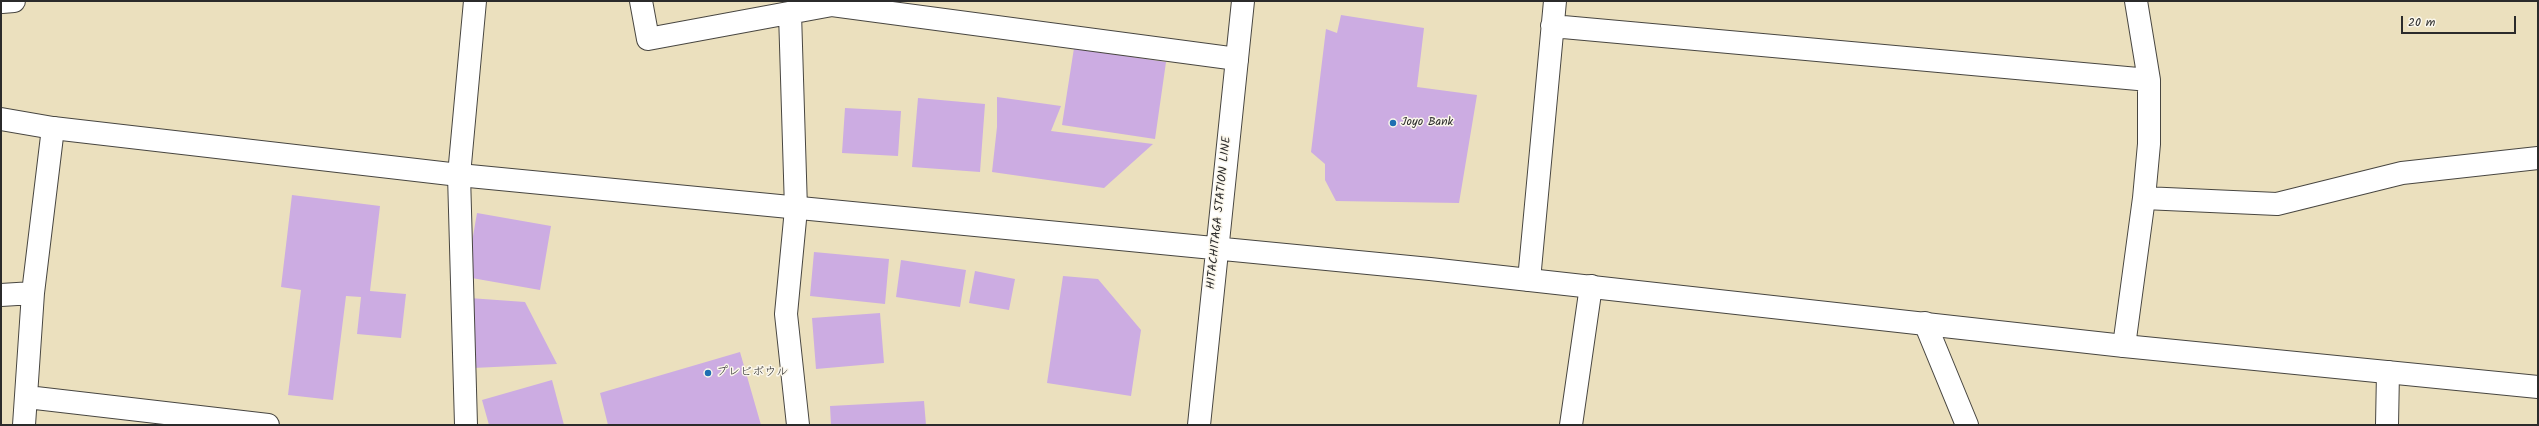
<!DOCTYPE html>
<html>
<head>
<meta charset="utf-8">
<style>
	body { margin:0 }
	#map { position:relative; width:2539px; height:426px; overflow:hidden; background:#ebe0be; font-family:Kalam,sans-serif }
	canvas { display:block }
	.frame { position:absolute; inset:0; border:2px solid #2b2b2b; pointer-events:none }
	.scale { position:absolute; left:2401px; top:16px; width:115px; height:18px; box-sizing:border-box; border:2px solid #2b2b2b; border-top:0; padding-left:5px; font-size:12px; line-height:14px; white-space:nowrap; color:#2b2b2b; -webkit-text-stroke:3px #fbf7ec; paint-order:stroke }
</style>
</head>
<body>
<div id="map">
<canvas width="2539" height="426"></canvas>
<div class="frame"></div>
<div class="scale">20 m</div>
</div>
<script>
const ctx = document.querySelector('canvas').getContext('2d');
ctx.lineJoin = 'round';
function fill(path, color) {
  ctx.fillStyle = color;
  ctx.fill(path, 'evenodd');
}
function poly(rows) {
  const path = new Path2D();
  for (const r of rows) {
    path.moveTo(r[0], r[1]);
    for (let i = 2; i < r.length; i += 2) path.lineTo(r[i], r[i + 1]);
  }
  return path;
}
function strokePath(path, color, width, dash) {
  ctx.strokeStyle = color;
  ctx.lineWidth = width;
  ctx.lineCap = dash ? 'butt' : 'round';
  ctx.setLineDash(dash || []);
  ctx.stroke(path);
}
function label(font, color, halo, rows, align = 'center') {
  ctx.font = font + ' Kalam,"Klee One",sans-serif';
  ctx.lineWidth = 3;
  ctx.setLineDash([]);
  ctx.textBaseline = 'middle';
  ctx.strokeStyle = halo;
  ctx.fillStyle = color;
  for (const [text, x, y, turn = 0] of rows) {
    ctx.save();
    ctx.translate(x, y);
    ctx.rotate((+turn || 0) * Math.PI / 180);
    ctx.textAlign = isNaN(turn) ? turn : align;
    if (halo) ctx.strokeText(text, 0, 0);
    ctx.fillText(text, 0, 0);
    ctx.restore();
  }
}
const building = poly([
	[1341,15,1424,28,1417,87,1477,95,1459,203,1336,201,1325,180,1325,164,1311,152,1326,29,1337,33],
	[1074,48,1166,62,1155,139,1062,125],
	[997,97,1061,106,1051,131,1153,144,1104,188,992,172,997,127],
	[918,98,985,104,980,172,912,167],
	[845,108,901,111,898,156,842,153],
	[292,195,380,206,370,291,406,294,401,338,357,334,361,297,346,296,333,400,288,395,301,290,281,287],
	[477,213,551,226,540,290,466,277],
	[814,252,889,259,885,304,810,296],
	[901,260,966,270,960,307,896,297],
	[975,271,1015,279,1009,310,969,303],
	[1063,276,1098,279,1141,330,1131,396,1047,383],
	[469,298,525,302,557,364,473,368],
	[880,313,884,363,816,369,812,318],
	[740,352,761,425,608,425,600,393],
	[552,380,564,425,489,425,482,400],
	[924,401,926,425,831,425,830,406]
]);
const street = poly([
	[641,1,648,39,832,5,831,1],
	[2,2,14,1],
	[832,5,1237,59],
	[790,13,796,209,786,314,798,425],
	[1552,26,2149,80],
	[2144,198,2277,204,2402,173,2538,158],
	[1529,280,1555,1],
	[1,295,33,293],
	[1925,323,1967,425],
	[2124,346,2144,198,2149,144,2149,80,2136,1],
	[27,397,268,425],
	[24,425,33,293,53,128],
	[466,425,459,175,475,1],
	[1571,425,1591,286],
	[2387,425,2388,372]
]);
const secondary = poly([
	[1,119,53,128,459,175,1430,269,2124,346,2538,387],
	[1199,425,1243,1]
]);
const markers = [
	[1393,123,4,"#1f6fb2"],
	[708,373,4,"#1f6fb2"]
];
const poiNames = [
	["Joyo Bank",1401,123],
	["プレビボウル",716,373]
];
const streetNames = [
	["HITACHITAGA STATION LINE",1220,213,-84]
];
fill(building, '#ccace2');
strokePath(street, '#484641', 24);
strokePath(secondary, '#484641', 24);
strokePath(street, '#fff', 22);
strokePath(secondary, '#fff', 22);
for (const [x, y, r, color] of markers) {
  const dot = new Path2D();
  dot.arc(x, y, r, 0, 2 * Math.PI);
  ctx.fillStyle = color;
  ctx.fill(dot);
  strokePath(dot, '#fbf7ec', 1.5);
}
label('12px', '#2b2b2b', '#fbf7ec', poiNames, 'left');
label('12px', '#2b2b2b', '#fbf7ec', streetNames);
</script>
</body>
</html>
